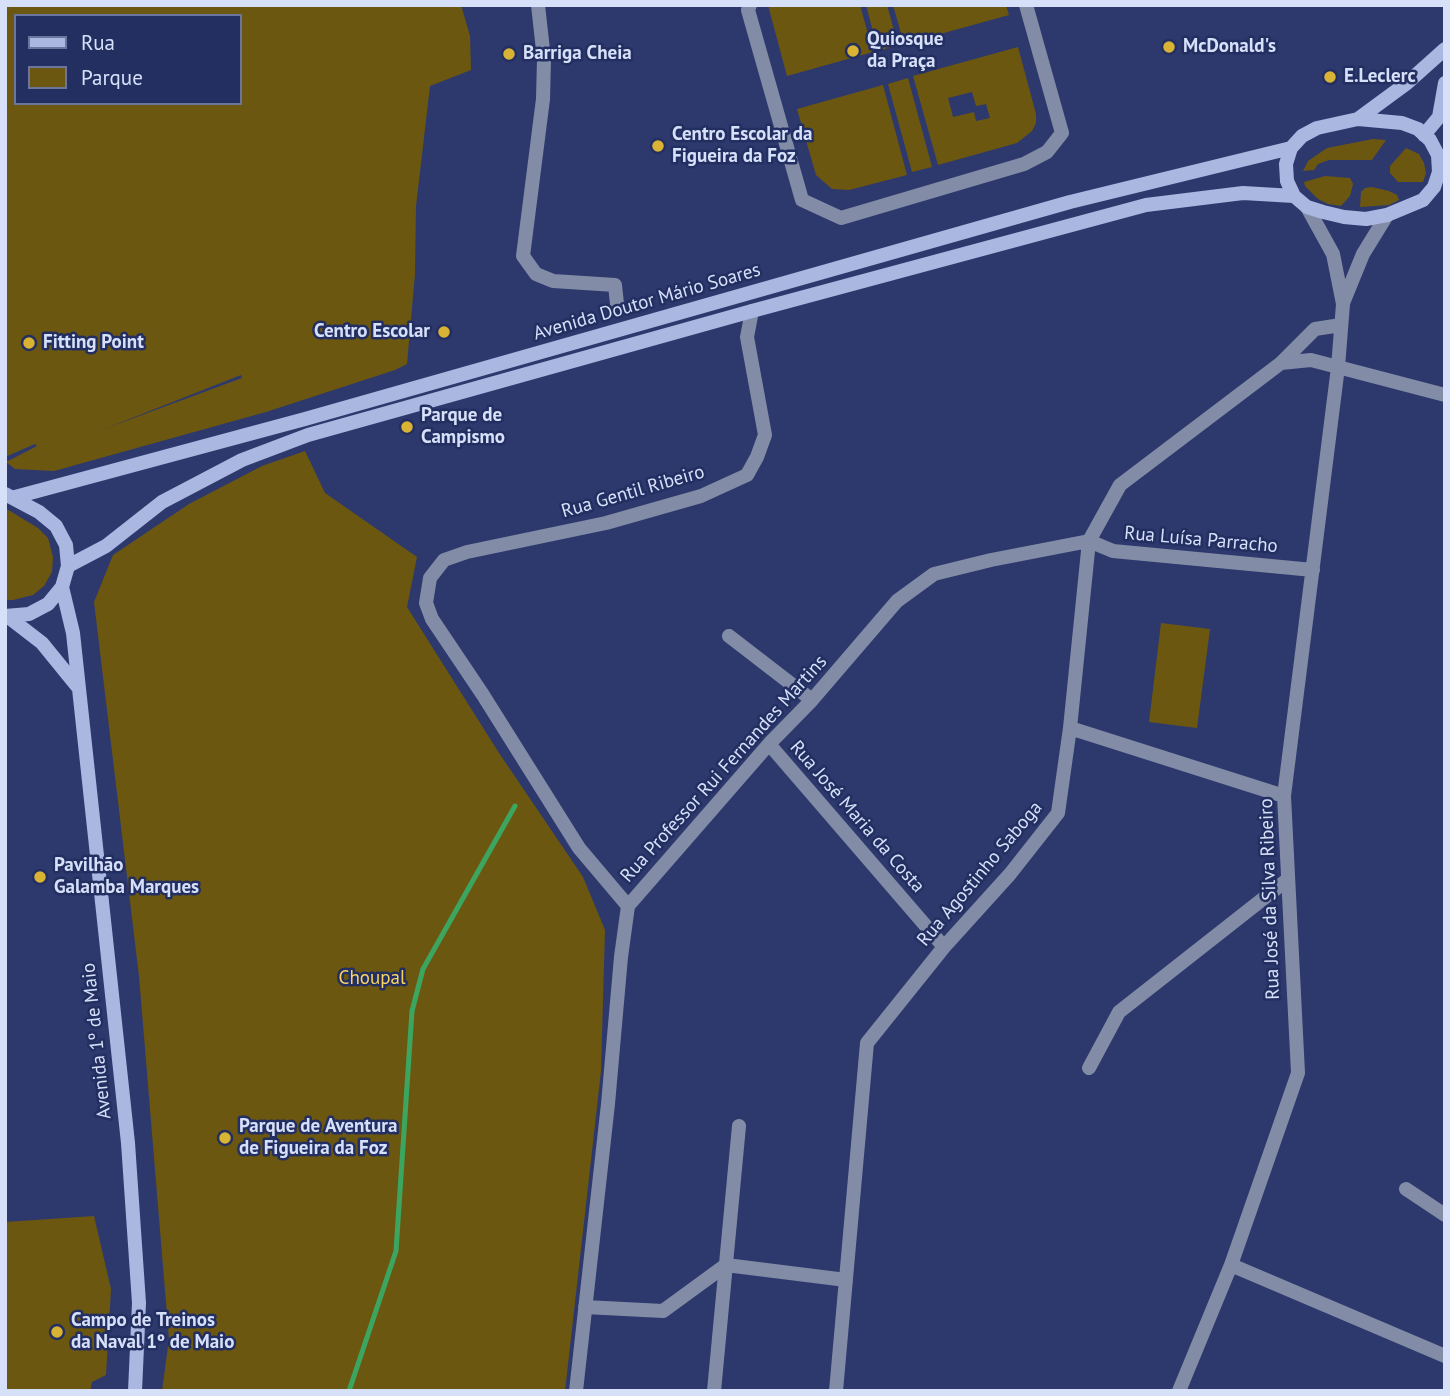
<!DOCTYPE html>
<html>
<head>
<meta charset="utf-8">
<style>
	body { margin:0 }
	#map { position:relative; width:1450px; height:1396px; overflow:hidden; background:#2d396d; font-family:"PT Sans",sans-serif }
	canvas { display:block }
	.frame { position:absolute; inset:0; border:7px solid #d7e0f9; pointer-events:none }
	.legend { position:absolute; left:14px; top:14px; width:228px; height:91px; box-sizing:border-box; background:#232e61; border:2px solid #6b759e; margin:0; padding:9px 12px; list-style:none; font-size:21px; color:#d7e0f9 }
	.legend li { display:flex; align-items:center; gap:14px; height:35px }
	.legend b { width:35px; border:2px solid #6b759e }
</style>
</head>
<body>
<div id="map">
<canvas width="1450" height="1396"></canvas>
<div class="frame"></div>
<ul class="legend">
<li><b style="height:9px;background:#aab7e1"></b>Rua</li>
<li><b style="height:19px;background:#6c5710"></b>Parque</li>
</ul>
</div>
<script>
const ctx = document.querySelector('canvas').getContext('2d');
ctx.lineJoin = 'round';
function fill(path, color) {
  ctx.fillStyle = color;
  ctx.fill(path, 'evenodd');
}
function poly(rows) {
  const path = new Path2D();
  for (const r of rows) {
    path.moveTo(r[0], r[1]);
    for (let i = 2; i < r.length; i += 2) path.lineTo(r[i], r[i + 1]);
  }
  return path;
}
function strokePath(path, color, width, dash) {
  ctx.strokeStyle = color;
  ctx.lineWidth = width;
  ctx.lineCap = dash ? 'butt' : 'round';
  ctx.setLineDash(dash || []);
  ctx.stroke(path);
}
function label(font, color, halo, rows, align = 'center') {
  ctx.font = font + ' "PT Sans",sans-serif';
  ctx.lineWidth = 5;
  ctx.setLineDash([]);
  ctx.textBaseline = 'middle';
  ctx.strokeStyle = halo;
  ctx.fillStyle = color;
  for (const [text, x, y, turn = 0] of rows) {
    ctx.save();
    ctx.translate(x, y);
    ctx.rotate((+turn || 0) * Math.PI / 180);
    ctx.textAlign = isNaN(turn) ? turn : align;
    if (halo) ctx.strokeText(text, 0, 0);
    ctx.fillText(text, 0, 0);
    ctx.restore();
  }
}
const green = poly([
	[5,5,461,5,470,36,471,70,430,86,416,206,415,274,407,364,395,370,266,412,54,471,15,469,6,462,37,446,35,444,5,457],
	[16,16,240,16,240,103,16,103],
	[241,375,242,378,104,429],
	[768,5,860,5,873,52,787,76],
	[866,5,887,5,898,45,878,51],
	[893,5,1006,5,1009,15,904,44],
	[1018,47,1036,114,1036,123,1032,131,1017,143,938,165,913,76],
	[972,92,976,106,986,104,990,118,976,121,974,112,953,117,948,98],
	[908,78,932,167,912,172,888,84],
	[883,85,907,175,849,190,832,189,816,175,797,109],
	[1373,139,1386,140,1372,160,1329,160,1318,164,1314,170,1303,171,1308,161,1327,148],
	[1406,148,1419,154,1424,163,1426,173,1423,182,1398,182,1390,173,1390,166],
	[1325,176,1350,178,1353,184,1350,196,1341,206,1328,204,1318,199,1305,186,1304,182],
	[1372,187,1389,191,1397,195,1399,200,1389,205,1360,207,1361,192,1365,188],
	[305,451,325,493,417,557,407,607,499,753,583,877,605,930,601,1071,565,1391,162,1391,169,1339,139,976,94,602,113,555,189,504,262,466],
	[5,508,38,528,48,538,53,557,52,572,44,586,33,595,13,600,5,600],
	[1161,623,1210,629,1197,728,1149,722],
	[94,1216,111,1289,106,1375,92,1382,90,1391,5,1391,5,1222]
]);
const stream = poly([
	[349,1391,396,1251,412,1011,423,969,515,806]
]);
const street = poly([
	[538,5,544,59,543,99,523,256,536,274,553,281,615,285,617,304],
	[750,5,748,10,802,200,841,218,1024,164,1047,152,1062,133,1026,5],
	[1343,303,1363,254,1387,215],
	[1341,325,1315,329,1281,363,1311,360,1445,395],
	[729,636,812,700],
	[1070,728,1284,796],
	[769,744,944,947],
	[628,906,579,848,483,695,432,619,426,603,430,578,444,560,467,552,606,523,701,496,747,475,757,457,765,435,747,337,752,311],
	[1089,1068,1119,1012,1287,880],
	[1406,1189,1445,1215],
	[1231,1265,1445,1356],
	[585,1307,663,1311,726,1265,846,1280],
	[576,1391,608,1104,621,957,628,906,769,744,812,700,897,601,934,574,991,560,1089,541,1113,551,1313,570],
	[714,1391,739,1126],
	[836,1391,867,1043,944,947,1010,874,1058,813,1070,728,1089,541,1120,485,1281,363],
	[1179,1391,1231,1265,1298,1073,1284,796,1338,367,1343,304,1333,254,1307,207]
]);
const secondary = poly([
	[1358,119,1402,123,1418,129,1430,140,1438,155,1439,172,1434,187,1423,200,1387,215,1366,219,1344,217,1323,212,1307,207,1294,196,1287,181,1286,164,1291,148,1302,136,1317,128,1358,119],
	[1358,119,1407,83,1445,49],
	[1424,135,1439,117,1445,83],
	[5,494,39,512,56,526,66,545,68,566,62,587,48,604,29,614,5,616],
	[15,497,305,419,1070,202,1291,148],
	[68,566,106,546,162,502,242,460,308,435,752,311,1146,205,1243,193,1294,196],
	[62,587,73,633,128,1143,139,1303,135,1391],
	[7,616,42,643,77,686]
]);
const markers = [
	[1169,47,7,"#d9b334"],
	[853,51,7,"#d9b334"],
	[509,54,7,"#d9b334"],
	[1330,77,7,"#d9b334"],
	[658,146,7,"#d9b334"],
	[444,332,7,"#d9b334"],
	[29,343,7,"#d9b334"],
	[407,427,7,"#d9b334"],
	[40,877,7,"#d9b334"],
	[225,1138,7,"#d9b334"],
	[57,1332,7,"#d9b334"]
];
const poiNames = [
	["Quiosque",867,40],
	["da Praça",867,62],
	["McDonald's",1183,47],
	["Barriga Cheia",523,54],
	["E.Leclerc",1344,77],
	["Centro Escolar da",672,135],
	["Figueira da Foz",672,157],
	["Centro Escolar",430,332,"right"],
	["Fitting Point",43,343],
	["Parque de",421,416],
	["Campismo",421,438],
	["Pavilhão",54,866],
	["Galamba Marques",54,888],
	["Parque de Aventura",239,1127],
	["de Figueira da Foz",239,1149],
	["Campo de Treinos",71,1321],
	["da Naval 1º de Maio",71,1343]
];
const streetNames = [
	["Avenida Doutor Mário Soares",647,302,-16],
	["Rua Gentil Ribeiro",633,492,-16],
	["Rua Luísa Parracho",1201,540,5],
	["Rua Professor Rui Fernandes Martins",724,769,-48],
	["Rua José Maria da Costa",857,817,49],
	["Rua Agostinho Saboga",980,874,-50],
	["Rua José da Silva Ribeiro",1270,899,-92],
	["Avenida 1º de Maio",97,1041,-96]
];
const parkNames = [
	["Choupal",372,979]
];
fill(green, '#6c5710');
strokePath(stream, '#3ca660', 5);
strokePath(street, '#838ca6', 14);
strokePath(secondary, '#aab7e1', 14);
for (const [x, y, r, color] of markers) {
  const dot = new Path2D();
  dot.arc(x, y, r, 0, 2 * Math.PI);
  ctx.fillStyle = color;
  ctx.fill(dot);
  strokePath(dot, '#232e61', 2.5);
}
label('bold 19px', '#d7e0f9', '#232e61', poiNames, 'left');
label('19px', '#d7e0f9', '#232e61', streetNames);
label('19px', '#f9d461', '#232e61', parkNames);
</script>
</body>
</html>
